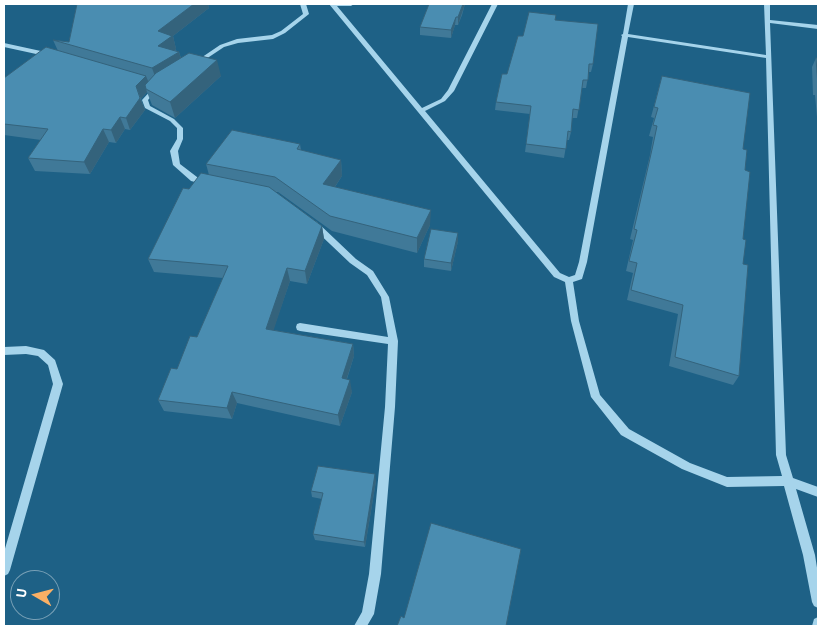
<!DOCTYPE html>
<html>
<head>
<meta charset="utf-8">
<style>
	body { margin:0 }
	#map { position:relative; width:822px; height:630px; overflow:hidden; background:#1e6186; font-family:"Titillium Web",sans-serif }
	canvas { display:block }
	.frame { position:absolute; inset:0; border:5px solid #fff; pointer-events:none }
	.north { position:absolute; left:10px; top:570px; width:50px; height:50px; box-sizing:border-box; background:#1e6186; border:1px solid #78a0b6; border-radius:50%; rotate:278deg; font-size:14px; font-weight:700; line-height:20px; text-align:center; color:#fff }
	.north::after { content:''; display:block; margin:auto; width:18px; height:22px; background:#fab065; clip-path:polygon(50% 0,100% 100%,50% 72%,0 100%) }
</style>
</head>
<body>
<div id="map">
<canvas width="822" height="630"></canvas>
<div class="frame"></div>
<div class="north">U</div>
</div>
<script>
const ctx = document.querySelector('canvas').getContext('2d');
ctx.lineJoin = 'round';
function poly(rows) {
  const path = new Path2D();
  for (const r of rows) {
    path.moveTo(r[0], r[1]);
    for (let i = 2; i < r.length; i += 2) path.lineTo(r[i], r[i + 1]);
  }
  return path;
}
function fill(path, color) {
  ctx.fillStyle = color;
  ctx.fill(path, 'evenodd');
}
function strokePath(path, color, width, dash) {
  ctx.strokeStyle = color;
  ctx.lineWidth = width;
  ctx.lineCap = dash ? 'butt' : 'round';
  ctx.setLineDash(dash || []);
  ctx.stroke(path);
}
const minor = poly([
	[300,4,306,4,309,14,285,33,273,39,238,43,224,47,197,65,192,64,220,45,237,39,272,35,281,31,303,14,300,4],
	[329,4,354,4,351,6,337,6,422,108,441,99,448,90,492,4,498,4,454,91,445,101,425,111,560,273,569,277,575,275,579,262,622,36,621,35,623,34,628,4,634,4,628,34,766,55,764,4,770,4,770,20,818,25,818,29,770,23,786,455,793,478,818,487,818,497,796,489,815,555,818,574,818,608,814,606,812,602,803,555,784,486,727,487,682,469,621,435,591,397,571,321,565,282,554,277,329,4],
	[628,37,766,58,776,455,782,476,727,477,690,463,629,429,600,395,579,321,573,282,582,279,587,262,628,37],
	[4,43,50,53,53,55,50,57,4,47,4,43],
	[156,86,159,88,148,100,150,106,174,119,183,128,183,139,178,151,180,164,197,177,210,181,210,185,207,185,191,181,173,165,170,151,177,139,177,128,170,121,145,108,142,100,154,87,156,86],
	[314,221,317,222,356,259,373,271,389,297,398,341,395,407,381,574,374,614,367,626,354,626,362,612,369,574,385,407,388,344,300,331,297,330,296,327,297,324,300,323,388,337,381,297,367,275,350,263,311,226,310,224,311,222,314,221],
	[26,346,44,350,55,360,63,384,10,570,8,574,4,576,4,552,53,384,48,365,38,356,26,354,4,355,4,347,26,346],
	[818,617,818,626,812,626,814,619,818,617]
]);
const wall = poly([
	[77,4,208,4,209,8,173,36,176,49,175,50,179,52,181,58,221,76,175,118,152,105,147,92,141,99,145,110,130,130,125,129,116,143,109,142,90,174,35,171,28,158,41,140,4,135,4,78,58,51,53,40,69,42],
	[423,4,465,4,462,15,458,25,455,25,451,38,420,35,420,27,429,4],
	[555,20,593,64,591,72,589,72,586,88,582,88,577,118,572,118,571,132,569,140,567,140,564,158,525,152,530,114,495,110,496,102,507,74,523,36],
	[816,58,818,58,818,128,815,95,813,95,812,67],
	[662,76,743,149,745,170,743,239,743,264,739,376,733,385,669,366,678,314,627,300,633,273,626,271,633,240,630,239,650,155,653,137,649,136,654,118,651,117],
	[300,144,301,150,341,160,342,176,335,187,430,225,417,253,332,231,278,192,276,192,322,226,324,239,307,284,290,281,273,330,353,344,354,356,347,379,352,392,340,426,237,403,232,419,164,411,158,400,197,337,223,278,154,272,148,259,189,189,209,175,206,164],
	[458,241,451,271,424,267,424,259],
	[376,481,365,547,315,540,313,534,322,499,312,497,311,491]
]);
const shadedWall = poly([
	[194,4,208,4,209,8,173,36,176,49,162,60,158,46,158,31],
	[463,4,465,4,458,25,458,17],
	[456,17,455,25,451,38,451,30],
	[179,52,183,65,157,82,152,68],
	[217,60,221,76,175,118,170,102],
	[146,76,151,88,146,89,147,92,141,99,136,86],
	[140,98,145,110,130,130,126,118],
	[120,117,125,129,116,143,111,130],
	[103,129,109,142,90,174,84,162],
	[341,160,342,176,326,200,323,184],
	[431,210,430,225,417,253,417,238],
	[322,226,324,239,307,284,305,271],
	[458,233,458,241,451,271,451,263],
	[287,268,290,281,270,341,266,329],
	[353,344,354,356,343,390,342,378],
	[350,380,352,392,340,426,338,415],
	[232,392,237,403,232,419,227,408],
	[375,474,376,481,365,547,364,542]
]);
const building = poly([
	[77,4,194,4,158,31,172,36,158,46,179,52,152,68,53,40,69,42,77,4],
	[429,4,463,4,458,17,456,17,451,30,420,27,429,4],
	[529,12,556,15,555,20,598,24,593,64,589,64,588,80,583,80,579,110,573,109,571,132,568,131,566,149,526,144,531,106,496,102,502,74,507,74,518,36,523,36,529,12],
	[46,47,146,76,136,86,140,98,126,118,120,117,111,130,103,129,84,162,28,158,48,129,4,124,4,78,46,47],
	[189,53,217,60,170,102,146,89,145,85,156,73,189,53],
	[816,58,818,58,818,86,816,58],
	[662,76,750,93,743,149,747,150,745,170,750,172,743,239,746,240,743,264,748,265,739,376,675,357,683,305,631,290,637,263,629,261,637,230,634,229,653,145,657,126,653,125,658,108,654,107,662,76],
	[232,130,300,144,297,149,341,160,323,184,431,210,417,238,330,216,275,177,206,164,232,130],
	[201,173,269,187,322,226,305,271,287,268,266,329,353,344,342,378,350,380,338,415,232,392,227,408,158,400,171,368,177,369,190,336,197,337,228,266,148,259,183,188,189,189,201,173],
	[431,229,458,233,451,263,424,259,431,229],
	[318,466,375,474,364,542,313,534,323,493,311,491,318,466],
	[431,523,521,549,506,626,397,626,401,616,404,618,431,523]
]);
fill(minor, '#a6d4eb');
fill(wall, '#407998');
fill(shadedWall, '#34637c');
fill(building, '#4a8db1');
strokePath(building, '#34637c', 1);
</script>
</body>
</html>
